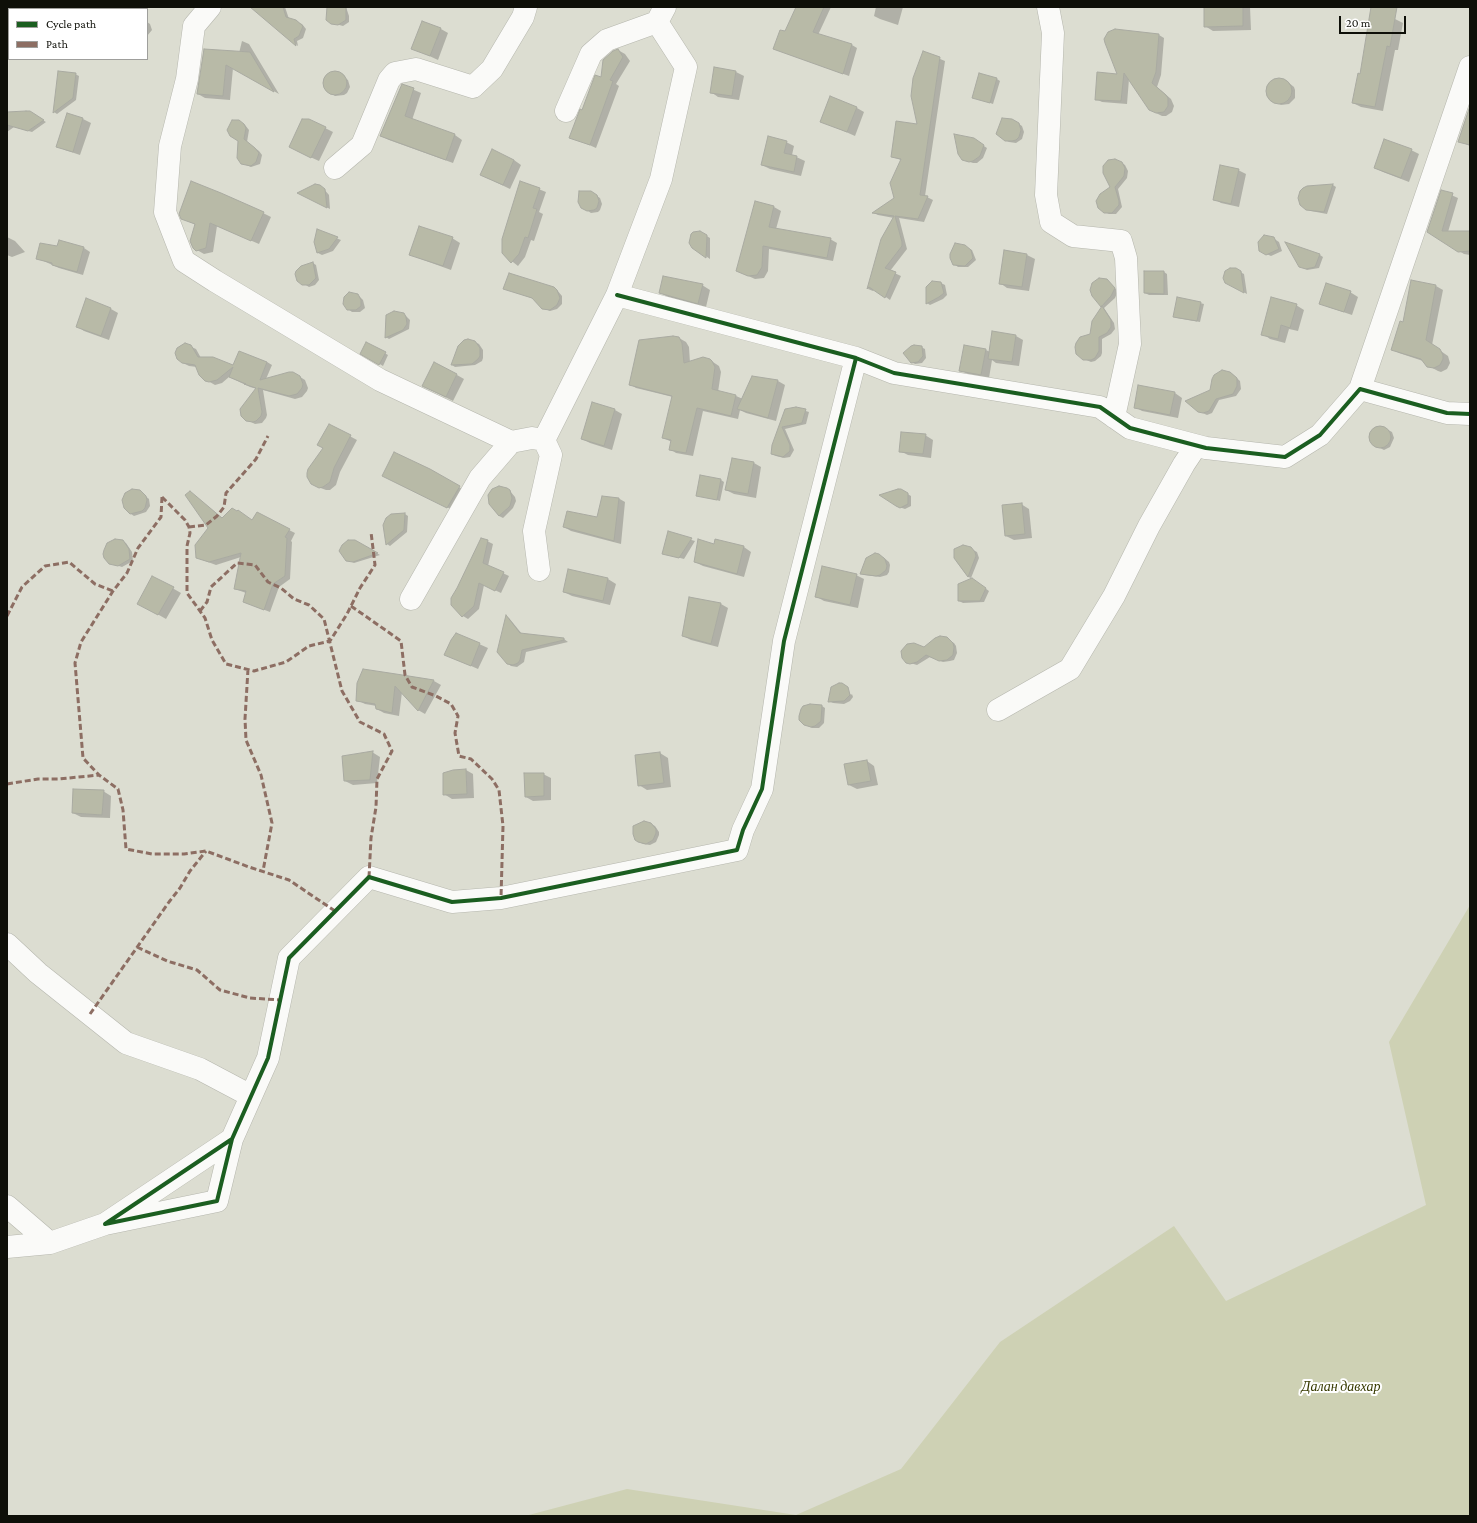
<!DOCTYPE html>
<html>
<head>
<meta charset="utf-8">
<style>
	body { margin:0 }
	#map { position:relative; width:1477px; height:1523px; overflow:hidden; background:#dcddd1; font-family:"Crimson Pro",serif }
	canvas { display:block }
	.frame { position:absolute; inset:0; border:8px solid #0e0f08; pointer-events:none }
	.legend { position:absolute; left:8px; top:8px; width:140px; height:52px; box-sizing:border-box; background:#fff; border:1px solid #9f9f9c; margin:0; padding:5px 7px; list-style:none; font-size:12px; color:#0e0f08 }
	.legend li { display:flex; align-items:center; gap:8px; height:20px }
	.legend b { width:20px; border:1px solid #9f9f9c }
	.scale { position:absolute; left:1339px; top:16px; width:67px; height:18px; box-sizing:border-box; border:2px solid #0e0f08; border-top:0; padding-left:5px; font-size:12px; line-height:14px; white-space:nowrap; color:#0e0f08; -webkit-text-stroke:3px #fff; paint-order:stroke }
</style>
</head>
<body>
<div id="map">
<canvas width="1477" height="1523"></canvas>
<div class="frame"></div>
<ul class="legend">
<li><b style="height:5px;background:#1b5e20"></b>Cycle path</li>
<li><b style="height:5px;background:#8d6e63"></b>Path</li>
</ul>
<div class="scale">20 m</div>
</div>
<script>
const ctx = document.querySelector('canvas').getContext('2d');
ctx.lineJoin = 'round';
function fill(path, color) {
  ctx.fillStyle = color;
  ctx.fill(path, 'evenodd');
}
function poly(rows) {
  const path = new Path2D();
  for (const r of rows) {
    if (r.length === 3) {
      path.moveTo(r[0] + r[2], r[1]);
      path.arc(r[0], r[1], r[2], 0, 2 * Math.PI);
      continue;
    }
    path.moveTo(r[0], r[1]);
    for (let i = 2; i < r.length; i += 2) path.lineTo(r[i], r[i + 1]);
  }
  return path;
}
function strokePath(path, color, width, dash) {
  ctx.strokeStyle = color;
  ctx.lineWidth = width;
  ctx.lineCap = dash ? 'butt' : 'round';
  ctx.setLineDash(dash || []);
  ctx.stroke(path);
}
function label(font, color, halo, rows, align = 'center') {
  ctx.font = font + ' "Crimson Pro",serif';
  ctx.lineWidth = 4;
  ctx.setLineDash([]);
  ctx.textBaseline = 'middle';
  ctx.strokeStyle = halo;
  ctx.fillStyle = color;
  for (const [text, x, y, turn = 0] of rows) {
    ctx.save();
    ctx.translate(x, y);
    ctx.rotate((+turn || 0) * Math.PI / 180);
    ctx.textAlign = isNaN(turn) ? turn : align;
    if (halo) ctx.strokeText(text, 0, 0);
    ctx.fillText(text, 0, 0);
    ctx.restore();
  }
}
const green = poly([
	[1470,905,1470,1516,525,1516,627,1489,796,1515,901,1469,1000,1342,1174,1226,1226,1301,1426,1205,1389,1042]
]);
const shadow = poly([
	[43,7,92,7,95,9,42,9],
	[260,7,285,7,289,19,302,24,306,29,303,38,297,41,298,46,257,11],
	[332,7,346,7,349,16,349,22,343,26,332,23],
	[797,7,831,7,818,35,852,45,857,48,849,76,774,49,785,32],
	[876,7,903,7,898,25,880,19,874,16],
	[1205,7,1250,7,1251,30,1213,31,1205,26],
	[1371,15,1395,19,1403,23,1398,50,1395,50,1383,111,1361,107,1353,103,1361,75],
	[147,22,150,24,152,30,147,36],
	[441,29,448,33,438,60,412,48],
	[1159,35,1164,38,1161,75,1157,87,1171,99,1174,106,1172,112,1166,116,1162,116,1156,113,1129,79,1127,104,1102,102,1096,99],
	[242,41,249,44,279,94,233,68,230,100,205,98,198,94,204,50,239,53],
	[618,50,625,54,630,61,616,84,619,86,596,148,571,137,583,111],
	[923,52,945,61,925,196,933,200,924,222,899,218,907,249,890,271,901,276,890,300,875,289,873,291,868,289,882,240,894,218,878,215,874,213,895,199,901,160,892,157,918,125],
	[715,68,736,72,744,76,739,100,718,97,711,92],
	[59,73,75,74,79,76,76,100,57,114,54,112],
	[331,73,338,73,348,80,350,87,347,93,344,95,335,96,325,87,325,78],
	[997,79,1000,81,993,104,973,97],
	[1276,79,1284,79,1294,87,1295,90,1295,98,1289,104,1281,105,1277,103,1268,95,1268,86,1273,80],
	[403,85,421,93,412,120,455,135,462,140,453,163,389,140,381,136,401,87],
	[857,108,864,112,855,136,821,121],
	[1470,109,1470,146,1459,141],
	[29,112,46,122,32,132,14,127,7,132,7,118],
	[68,114,83,119,91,123,80,155,65,150,57,146],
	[309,120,333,132,319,161,297,151],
	[1016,122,1022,126,1024,132,1022,139,1016,143,1009,142,1005,140],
	[241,123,245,125,249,130,247,142,259,151,262,155,260,164,251,167,241,163,239,141],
	[973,139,987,148,983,158,977,163,973,163,967,161],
	[786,142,794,146,792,155,805,161,801,176,770,169,762,165],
	[1411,150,1419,154,1409,182,1383,172,1375,168],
	[514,160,521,165,510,189,481,175],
	[1122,163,1125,165,1128,171,1127,178,1118,189,1122,207,1116,214,1109,214,1105,212],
	[1238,170,1246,174,1239,207,1221,203,1214,199],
	[521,182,546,192,539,212,543,214,534,241,531,240,525,257,518,266,504,255],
	[1333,185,1336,187,1327,214,1311,211,1307,209,1307,187],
	[323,188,329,195,330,209,299,193],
	[1442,191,1458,198,1448,232,1470,235,1470,255,1464,254,1428,232],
	[591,192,600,198,602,204,600,210,598,212,591,213,582,207],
	[756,202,774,207,781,211,776,229,830,239,837,243,833,261,769,249,768,271,764,278,755,279,737,271],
	[263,213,271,217,259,244,217,226,213,252,204,254,197,250,196,225,182,218],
	[318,231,341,240,333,251,322,255,318,253,315,242],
	[700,232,710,238,710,259,693,247,690,240,694,233],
	[7,237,15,241,25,252,12,257,7,255],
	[452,238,460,243,451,270,418,258,410,254],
	[1273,238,1279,242,1282,251,1271,256,1264,253],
	[60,241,84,248,90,252,83,275,59,268,37,258,58,247],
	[968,248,972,250,976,260,968,267,958,267,954,264],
	[1005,251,1027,255,1035,259,1029,291,1007,288,1000,283],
	[1320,255,1323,257,1319,268,1307,270,1303,267],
	[313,263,316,265,319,280,315,285,309,287,298,280],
	[1164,272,1167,274,1168,295,1149,295,1145,293],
	[1240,272,1244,274,1247,294,1226,282],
	[1106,280,1118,291,1115,298,1104,308,1114,323,1115,329,1111,334,1102,339,1102,353,1101,356,1095,361,1091,362,1084,359,1091,334,1093,321,1103,306],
	[1412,282,1436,286,1443,290,1432,345,1448,356,1450,363,1447,369,1441,372,1438,371,1425,364,1423,361,1399,353,1392,349,1404,323],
	[941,283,945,285,947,295,943,299,930,305,927,303],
	[702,285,710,290,706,307,668,297,661,293],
	[553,288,557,290,562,296,562,304,557,309,550,311,543,308,534,299,505,289],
	[1350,292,1358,297,1352,315,1328,307,1320,303],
	[359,296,363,300,365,308,360,312,352,312,348,309],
	[87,300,111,309,118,313,109,340,84,331,77,326],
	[1200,303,1204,304,1200,322,1177,318,1174,317],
	[1296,305,1304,310,1298,331,1289,329,1285,343,1270,339,1263,334],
	[405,315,410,320,409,329,389,339,386,337],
	[1016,336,1023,340,1019,366,996,363,992,360,989,378,968,374,960,370,986,350,990,352],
	[679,338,686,342,689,347,690,363,710,360,719,366,721,372,718,392,736,396,743,399,778,381,785,385,776,421,746,413,740,410,738,419,703,411,693,456,676,453,670,449,672,442,663,438,673,397,636,388,630,384],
	[475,342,479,344,483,350,483,358,482,361,475,365,455,367,452,365,458,346,461,343],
	[367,343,388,355,383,366,362,353],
	[185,344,196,349,201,358,234,367,239,352,267,362,272,365,266,379,297,375,305,380,308,388,307,391,302,397,295,399,263,390,267,415,266,418,262,423,255,424,243,418,257,389,250,387,229,377,222,383,215,385,208,381,197,367,189,366,183,363,176,351,180,346],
	[921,347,925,349,926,358,922,363,915,364,912,362],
	[1230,372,1240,381,1241,389,1236,396,1219,400,1212,413,1207,415,1198,411,1211,391],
	[457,375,464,379,453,401,431,390],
	[1175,393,1182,398,1178,418,1142,411,1135,407],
	[796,408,809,412,806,424,785,429,794,450,790,457,784,458,776,456,772,454,786,410],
	[615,410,622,414,612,450,590,443,582,439],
	[329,425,357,440,340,472,336,485,330,490,326,490,318,487,324,448],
	[1381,426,1392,432,1394,438,1390,447,1384,450,1374,445,1370,437,1372,430],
	[925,435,933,440,931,458,908,455,900,451],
	[732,459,754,463,761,467,756,498,734,494,726,490],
	[431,470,467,492,455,511,391,480],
	[721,480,724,482,720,501,698,495],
	[506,489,510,491,515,497,516,501,513,508,503,518,499,516,490,504],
	[901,490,911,496,911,506,905,509,896,506],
	[139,491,149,499,150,506,146,512,134,516,131,514],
	[195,496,223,519,253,521,289,530,295,533,291,541,292,542,290,579,279,587,270,612,244,602,246,593,235,589,241,557,216,565,197,558,209,528],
	[618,498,625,502,621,544,571,531,564,527,597,518],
	[1021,504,1029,509,1032,538,1014,540,1006,536],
	[405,514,408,516,407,532,390,546,387,544,384,525,389,517],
	[668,533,695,541,684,559,665,554],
	[122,541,126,543,132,552,133,561,122,567,110,563],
	[355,541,380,555,354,563,344,557],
	[487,541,493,544,488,566,509,576,501,593,484,585,479,609,468,619,463,616],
	[715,545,744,547,751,552,744,577,703,566,695,562],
	[967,547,977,552,979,558,971,578,968,577,956,561],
	[883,557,889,562,890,565,889,572,887,575,880,577,865,575,862,573],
	[569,571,608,579,616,584,610,605,572,596,564,592],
	[856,575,864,579,858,608,824,601,817,597],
	[153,577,181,593,166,619,138,603],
	[975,581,989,591,984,602,963,603,959,601],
	[689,598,721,604,728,608,718,647,691,640,683,636],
	[506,616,509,618,522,634,564,639,568,642,526,652,524,662,517,667,511,666,507,663],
	[457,634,488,648,478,669,453,658],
	[943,637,954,643,956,646,957,653,954,660,950,661,943,662,930,657,917,665,907,662],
	[364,670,434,681,441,685,425,714,418,710,402,692,399,716,384,713,377,709,377,706,365,704,357,700],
	[839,684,844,685,851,695,852,694,853,697,850,701,844,704,833,703,829,701,831,690,834,686],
	[822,706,825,708,824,723,819,728,812,728,804,724],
	[372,752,380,757,377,783,353,785,345,781],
	[660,753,668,758,671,787,647,790,639,785],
	[867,761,874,766,878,785,857,789,849,785],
	[466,770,473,774,474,798,452,799,444,794],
	[543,774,551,778,551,800,533,801,526,797],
	[103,791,111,796,110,818,81,817,73,813],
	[651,824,655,826,659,832,659,835,656,842,650,845,643,844,639,842]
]);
const building = poly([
	[250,7,283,7,286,17,296,20,303,26,299,36,294,39,296,46,250,7],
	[327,7,346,7,346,20,338,25,331,24,326,20,327,7],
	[796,7,824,7,813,32,852,44,843,74,773,49,780,30,785,31,796,7],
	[1204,7,1243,7,1243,26,1204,27,1204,7],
	[1371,7,1397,7,1390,47,1387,46,1375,107,1352,103,1358,73,1360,74,1371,7],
	[422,21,441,28,430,56,411,49,422,21],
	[1115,29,1159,34,1156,72,1152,83,1166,95,1168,98,1168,106,1164,112,1156,113,1149,110,1124,73,1121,101,1095,100,1097,72,1117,74,1105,43,1104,39,1108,32,1115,29],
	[204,49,250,52,274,92,226,65,223,96,197,94,204,49],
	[618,49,623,57,610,80,613,81,590,145,569,138,580,109,582,110,595,75,601,77,603,60,613,51,618,49],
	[923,51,940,57,920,195,928,196,918,219,895,216,902,242,902,246,885,268,896,272,885,298,869,287,867,289,881,239,894,216,872,213,894,198,890,183,901,159,891,157,896,121,917,124,911,96,913,78,923,51],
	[714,67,736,71,732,96,710,93,714,67],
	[58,71,76,73,73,98,53,113,58,71],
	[335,83,12],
	[979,73,997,78,990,103,972,98,979,73],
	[1279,91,13],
	[402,84,414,88,405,116,455,134,446,160,380,136,402,84],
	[830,96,857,107,847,132,820,122,830,96],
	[1470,106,1470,145,1458,142,1470,106],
	[26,111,30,111,44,120,28,131,7,125,7,112,26,111],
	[67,113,83,118,73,152,56,147,67,113],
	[1002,118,1012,119,1019,123,1021,130,1019,137,1016,140,1012,141,1005,141,996,134,1002,118],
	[302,119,309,119,326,127,311,158,289,147,302,119],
	[232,120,239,120,244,124,246,128,244,139,255,148,259,153,256,162,251,166,241,164,237,158,238,141,230,136,227,130,232,120],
	[954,134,974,138,984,145,980,156,973,161,969,162,962,160,958,154,954,134],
	[768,136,787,141,784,153,797,156,794,172,761,165,768,136],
	[1384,139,1412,149,1401,178,1374,168,1384,139],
	[492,149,514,160,503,185,480,175,492,149],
	[1115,159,1122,162,1125,168,1124,176,1115,187,1119,201,1119,205,1112,213,1104,213,1098,208,1096,201,1100,194,1110,187,1103,173,1103,166,1108,160,1115,159],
	[1220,165,1239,169,1231,204,1213,200,1220,165],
	[191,181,221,193,264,212,251,241,210,223,206,248,196,251,193,248,190,241,195,224,181,219,179,214,191,181],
	[520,181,540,188,533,208,537,209,528,238,525,237,519,254,511,263,502,253,502,239,520,181],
	[315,184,320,185,325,189,327,208,297,193,315,184],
	[1333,184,1324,212,1306,210,1300,205,1298,198,1300,191,1303,188,1307,186,1333,184],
	[1441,190,1453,193,1442,231,1470,231,1470,251,1458,252,1427,232,1441,190],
	[579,191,591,191,597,195,599,201,597,208,594,210,587,211,581,208,578,202,579,191],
	[755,201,774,206,769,227,831,238,827,258,763,246,762,267,757,275,748,276,736,271,755,201],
	[419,226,453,237,443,266,409,255,419,226],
	[317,229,338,237,329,249,317,253,314,242,317,229],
	[700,231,707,235,706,258,692,248,689,243,691,234,693,232,700,231],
	[1264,235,1274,237,1279,249,1266,255,1259,251,1258,242,1264,235],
	[59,240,84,247,77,272,52,265,52,263,36,259,40,243,57,246,59,240],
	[1285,242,1320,254,1315,267,1306,269,1299,267,1285,242],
	[955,243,965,245,971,250,973,258,965,266,953,265,950,258,950,254,955,243],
	[1004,250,1027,254,1022,287,999,284,1004,250],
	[313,262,316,278,309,285,302,285,297,281,295,274,296,271,301,266,313,262],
	[1230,268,1236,268,1241,271,1244,293,1225,283,1223,278,1225,271,1230,268],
	[1144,271,1164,271,1164,294,1144,293,1144,271],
	[509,273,554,287,557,290,560,298,557,305,550,310,542,309,532,298,503,289,509,273],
	[663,276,703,284,698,304,659,293,663,276],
	[1099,278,1107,279,1115,288,1111,296,1101,307,1092,296,1090,290,1092,283,1099,278],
	[1411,280,1436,285,1426,340,1440,349,1443,355,1443,359,1440,365,1434,368,1427,367,1421,359,1391,350,1400,321,1403,322,1411,280],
	[932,281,941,282,944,293,939,297,926,304,926,287,932,281],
	[1326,283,1351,291,1344,312,1319,304,1326,283],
	[349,292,358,294,361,300,361,306,356,310,347,310,343,304,344,297,349,292],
	[1177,297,1201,302,1197,321,1173,317,1177,297],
	[1271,297,1297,304,1290,328,1281,325,1278,339,1261,335,1271,297],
	[86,298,111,308,101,336,76,327,86,298],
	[1102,306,1111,320,1111,327,1107,333,1099,337,1099,351,1095,358,1091,360,1083,360,1076,354,1075,347,1076,343,1080,337,1090,334,1092,321,1102,306],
	[394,311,404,313,406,317,407,324,403,330,385,338,386,315,394,311],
	[992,331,1016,335,1012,362,988,359,992,331],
	[673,336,679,337,682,343,684,363,703,357,710,359,712,361,715,367,712,389,736,395,731,416,697,408,686,453,669,450,671,440,662,438,672,396,629,385,639,340,673,336],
	[468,339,475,341,480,348,480,356,478,359,472,364,451,365,458,346,464,340,468,339],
	[366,342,386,352,379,365,360,354,366,342],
	[185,343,191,345,198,357,213,357,233,365,239,351,267,362,260,380,289,372,293,372,300,376,303,384,302,388,297,394,289,396,258,388,262,412,261,416,256,421,253,422,246,421,241,416,240,409,256,388,244,384,246,384,229,377,233,367,217,380,209,382,205,381,199,375,195,365,182,363,177,359,175,353,177,348,185,343],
	[914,345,922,346,923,356,918,362,911,363,903,353,911,346,914,345],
	[964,345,986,349,981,375,959,371,964,345],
	[434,362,457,374,446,397,422,386,434,362],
	[1222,370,1230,372,1237,378,1237,386,1233,394,1216,399,1209,411,1203,413,1198,412,1185,401,1210,390,1212,379,1214,375,1222,370],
	[752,376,778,380,768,418,737,409,752,376],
	[1138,385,1175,392,1170,415,1134,408,1138,385],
	[592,402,615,409,604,446,581,439,592,402],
	[796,407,806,409,802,423,782,427,790,445,790,451,783,457,771,454,772,445,785,409,796,407],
	[329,424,351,435,334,468,330,482,323,487,319,488,311,484,307,477,307,473,308,469,323,448,317,445,329,424],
	[1380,437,11],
	[901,432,926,434,923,454,899,452,901,432],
	[394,452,430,469,460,486,447,508,382,476,394,452],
	[732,458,754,462,748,494,725,490,732,458],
	[700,475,721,479,717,500,696,496,700,475],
	[499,486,507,488,510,490,512,498,510,506,499,516,489,504,488,495,492,489,499,486],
	[132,489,140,490,146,496,147,500,145,508,142,511,130,514,124,508,122,500,125,493,132,489],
	[898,489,901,489,908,493,908,504,900,508,896,506,879,495,898,489],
	[190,491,222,518,232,508,237,511,238,510,252,520,257,512,290,529,285,537,287,538,285,576,273,584,264,610,243,602,246,591,234,589,241,553,209,562,196,558,195,545,208,528,185,495,190,491],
	[602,496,619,498,614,541,563,527,567,511,597,517,602,496],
	[1022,503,1025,534,1005,536,1002,505,1022,503],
	[405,513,404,530,386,545,383,525,386,518,391,514,405,513],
	[668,531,692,538,679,558,662,554,668,531],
	[481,538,488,540,483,563,504,572,495,591,479,583,474,606,462,617,451,605,451,598,457,588,481,538],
	[115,539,123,540,129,549,130,559,118,566,109,564,104,558,103,554,104,550,107,543,115,539],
	[698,539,714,544,715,539,744,546,737,574,694,562,698,539],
	[348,540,355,540,378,553,353,562,346,561,339,551,342,545,348,540],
	[963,545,971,547,975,552,976,556,968,577,954,558,954,549,963,545],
	[875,553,879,554,885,559,887,566,886,570,880,575,876,576,860,574,866,558,875,553],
	[822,566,857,574,850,605,815,597,822,566],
	[568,569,608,578,603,601,563,592,568,569],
	[152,576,174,587,158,615,137,604,152,576],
	[972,578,986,588,980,601,958,601,958,584,972,578],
	[689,597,721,603,711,644,682,636,689,597],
	[506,615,520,633,564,638,564,640,522,650,520,660,518,663,513,665,507,664,497,652,506,615],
	[456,633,480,643,471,666,444,655,451,640,456,633],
	[940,636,947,637,953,643,954,647,953,655,947,660,939,661,926,655,917,662,910,664,906,663,902,658,901,651,907,644,914,643,924,647,935,638,940,636],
	[363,669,396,674,434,680,418,711,395,686,392,713,376,709,375,704,356,701,357,683,363,669],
	[839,683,842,683,848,687,850,695,844,701,828,702,831,687,839,683],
	[810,704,822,705,821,721,815,726,811,727,804,725,799,720,799,716,801,709,803,706,810,704],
	[373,751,370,780,344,781,342,756,373,751],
	[660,752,664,783,638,786,635,755,660,752],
	[867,760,871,781,848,785,844,764,867,760],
	[466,769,467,794,443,795,443,773,453,770,466,769],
	[524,773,544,773,544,796,525,797,524,773],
	[73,789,104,790,102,815,72,813,73,789],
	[644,821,651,823,656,829,656,833,653,840,646,844,638,842,635,840,633,834,633,826,644,821]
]);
const minor = poly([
	[210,7,194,26,187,79,170,146,165,212,184,261,215,281,380,380,511,442],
	[1048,7,1053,33,1046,195,1051,222,1073,236,1121,241,1126,258,1130,344,1114,417],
	[566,111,591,54,607,40,657,22],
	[335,168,362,145,389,80,395,73,416,69,473,87,492,69,523,17,526,7],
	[617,295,856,358,894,373,1100,407,1130,428,1206,448,1285,457,1320,435,1360,389,1447,413,1470,414],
	[1360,389,1470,67],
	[539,570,534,531,551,455,544,440],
	[411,599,480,478,511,442,532,438,544,440,617,295,661,179,686,67,657,22,665,7],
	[998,710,1070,669,1114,596,1149,526,1184,464,1196,446],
	[7,944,38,973,126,1043,200,1069,251,1096],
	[232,1139,217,1201,105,1224,232,1139,268,1058,289,958,369,877,452,902,501,898,737,850,743,830,762,789,784,641,856,358],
	[7,1206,50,1243],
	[7,1247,50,1243,105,1224]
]);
const quiet = poly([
	[162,497,161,517,138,548,127,573,113,591,81,642,75,663,83,758,99,775,118,789,123,810,126,849,152,854,184,854,206,851,249,867,289,880,335,911],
	[162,497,185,520,189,527,190,533,187,546,187,593,205,618,212,640,226,664,254,671,286,662,309,646,330,641,347,614,360,588,375,565,371,532],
	[189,527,206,525,217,516,224,507,226,493,256,459,268,436],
	[351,606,401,641,405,675,412,687,436,696,451,704,458,716,455,733,459,756,471,759,492,779,499,790,503,826,501,898],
	[200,611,207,602,211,587,237,563,255,565,268,582,281,588,294,599,309,605,324,619,342,691,360,722,384,734,392,751,377,779,376,807,371,838,369,877],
	[7,616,22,587,45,566,69,562,95,584,113,591],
	[248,669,245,719,246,740,261,775,272,823,263,871],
	[7,784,38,779,59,779,99,775],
	[137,947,167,961,197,970,220,990,250,998,280,1000],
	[90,1014,169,902,180,888,190,871,206,851]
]);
const cycleway = poly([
	[617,295,856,358,894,373,1100,407,1130,428,1206,448,1285,457,1320,435,1360,389,1447,413,1470,414],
	[232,1139,217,1201,105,1224,232,1139,268,1058,289,958,369,877,452,902,501,898,737,850,743,830,762,789,784,641,856,358]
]);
const parkNames = [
	["Далан давхар",1341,1387]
];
fill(green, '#ced1b4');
fill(shadow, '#0003');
fill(building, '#b8baa7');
strokePath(building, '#a9aaa1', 1);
strokePath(minor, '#b5b6ad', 23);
strokePath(minor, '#fafaf8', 22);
strokePath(quiet, '#8d6e63', 3, [6, 3]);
strokePath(cycleway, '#1b5e20', 4);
label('italic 14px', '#373a00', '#fff', parkNames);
</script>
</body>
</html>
